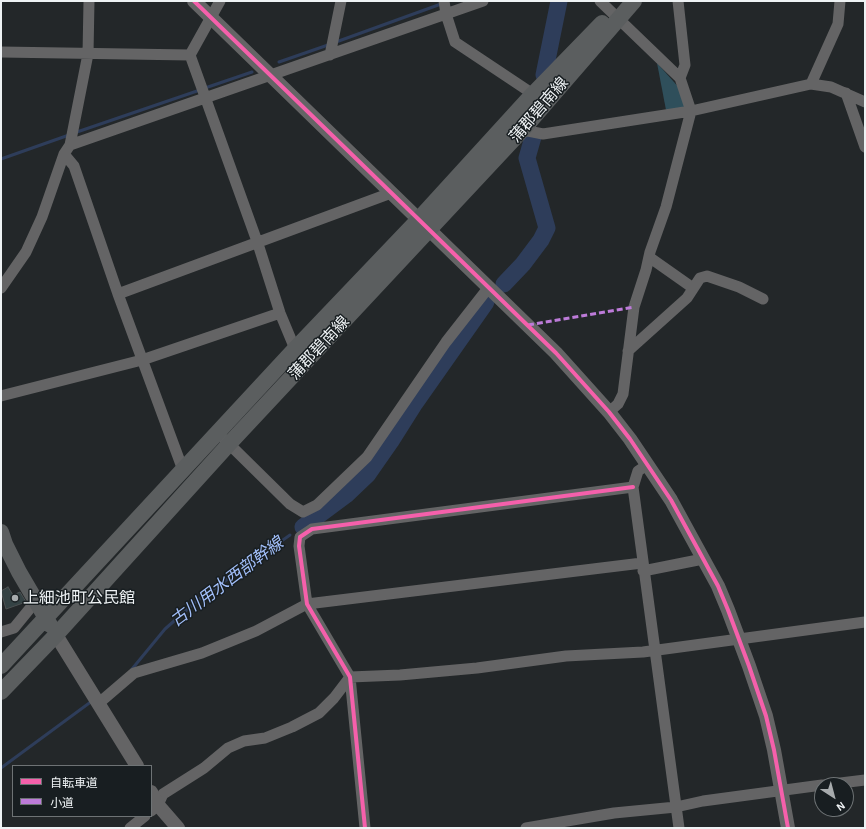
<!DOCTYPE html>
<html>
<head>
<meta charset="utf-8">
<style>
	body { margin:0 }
	#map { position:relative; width:866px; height:829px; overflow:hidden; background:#232729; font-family:"Alegreya Sans","Noto Sans JP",sans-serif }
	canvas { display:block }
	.frame { position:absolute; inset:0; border:2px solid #eef2f4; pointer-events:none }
	.legend { position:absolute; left:12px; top:765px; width:140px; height:52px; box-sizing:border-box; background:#181e21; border:1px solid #6e7375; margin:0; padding:5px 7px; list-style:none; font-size:12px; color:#eef2f4 }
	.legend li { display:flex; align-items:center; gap:8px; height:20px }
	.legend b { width:20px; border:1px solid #6e7375 }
	.north { position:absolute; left:814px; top:777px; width:40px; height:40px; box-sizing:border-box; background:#181e21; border:1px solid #6e7375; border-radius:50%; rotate:144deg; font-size:11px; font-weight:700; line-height:16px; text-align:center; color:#eef2f4 }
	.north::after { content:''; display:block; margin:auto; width:14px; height:18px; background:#a7abad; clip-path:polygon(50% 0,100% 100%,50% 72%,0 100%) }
</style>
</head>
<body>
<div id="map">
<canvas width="866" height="829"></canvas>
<div class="frame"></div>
<ul class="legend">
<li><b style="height:5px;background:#f560ab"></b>自転車道</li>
<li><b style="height:5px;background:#bd7bd9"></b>小道</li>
</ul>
<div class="north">N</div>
</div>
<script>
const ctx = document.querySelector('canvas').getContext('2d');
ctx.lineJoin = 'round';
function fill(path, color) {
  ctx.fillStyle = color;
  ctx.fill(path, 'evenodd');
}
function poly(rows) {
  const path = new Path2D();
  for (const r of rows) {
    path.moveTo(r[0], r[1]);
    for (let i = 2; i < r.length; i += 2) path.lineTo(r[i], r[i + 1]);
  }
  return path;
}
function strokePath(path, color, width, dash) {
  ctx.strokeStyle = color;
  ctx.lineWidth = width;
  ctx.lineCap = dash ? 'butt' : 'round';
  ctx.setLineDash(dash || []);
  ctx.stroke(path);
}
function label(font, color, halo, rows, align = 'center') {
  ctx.font = font + ' "Alegreya Sans","Noto Sans JP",sans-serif';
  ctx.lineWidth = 3;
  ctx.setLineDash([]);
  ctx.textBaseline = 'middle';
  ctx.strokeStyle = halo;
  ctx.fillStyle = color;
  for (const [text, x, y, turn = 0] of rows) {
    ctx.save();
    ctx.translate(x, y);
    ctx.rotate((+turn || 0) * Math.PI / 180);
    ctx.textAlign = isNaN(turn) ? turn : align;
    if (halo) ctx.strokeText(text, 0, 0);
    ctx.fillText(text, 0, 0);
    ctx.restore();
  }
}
const green = poly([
	[657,63,682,91,687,108,666,110]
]);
const stream = poly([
	[336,42,441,4],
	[279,62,328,45],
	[205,88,252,72],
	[74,133,200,90],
	[1,159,69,135],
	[132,669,165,629,198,600,290,535],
	[1,768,92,701]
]);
const river = poly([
	[544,75,559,1],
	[504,284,523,264,541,240,547,228,527,158,533,137],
	[303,527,346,495,368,474,391,441,415,403,486,302]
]);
const building = poly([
	[8,587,13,595,20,592,26,602,6,609,1,591,8,587]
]);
const minor = poly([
	[220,1,190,55,258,244,280,313,295,349],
	[444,1,446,14,455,42,533,94],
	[600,1,680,78],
	[1,52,190,55],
	[330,55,341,1],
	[811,84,838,24,840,1],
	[846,93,865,147],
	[525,127,528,131,543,134,691,111,811,84,831,87,865,102],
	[70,145,483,1],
	[64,154,74,166,118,294,183,470],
	[649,257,693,288],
	[1,288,26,252,42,217,64,154,70,145,88,54,89,1],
	[118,294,391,193],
	[628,351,687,298,700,278,707,276,739,287,763,299],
	[1,396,142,360,280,313],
	[609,412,618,404,623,394,634,307,646,270,650,252,666,207,691,111,680,78,685,65,678,1],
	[224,439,290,504,303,512,317,505,367,457,446,342,489,287],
	[647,465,638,471,633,487,679,828],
	[643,571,703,559],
	[1,632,14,628,36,601],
	[350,677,400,675,477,668,566,656,643,652,865,622],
	[99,703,134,673,202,653,256,631,307,604,642,563],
	[824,785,865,780],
	[151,811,158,805,163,794,204,768,228,748,244,741,265,738,292,727,319,713,334,698,350,677],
	[130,828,145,816],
	[365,828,350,677,307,604,299,546,300,537,312,529,633,487],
	[526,828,614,813,676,807,703,801,822,785]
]);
const tertiary = poly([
	[194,1,556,353,609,412,630,439,671,500,718,586,728,610,749,666,766,716,774,750,788,828],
	[56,635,137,766],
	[151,792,158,805,178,828]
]);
const secondary = poly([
	[1,532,5,544,19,572,50,625],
	[1,666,295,349,419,219,533,94,602,23],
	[1,692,56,635,229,444,525,127,634,1]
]);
const quiet = poly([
	[528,325,634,307]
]);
const cycleway = poly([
	[194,1,556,353,609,412,630,439,671,500,718,586,728,610,749,666,766,716,774,750,788,828],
	[365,828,350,677,307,604,299,546,300,537,312,529,633,487]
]);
const markers = [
	[15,598,4,"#a7abad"]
];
const streetNames = [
	["蒲郡碧南線",539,110,-49],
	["蒲郡碧南線",319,348,-47]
];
const poiNames = [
	["上細池町公民館",23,598]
];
const waterNames = [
	["古川用水西部幹線",227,582,-37]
];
fill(green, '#2f4f5b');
strokePath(stream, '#2e3d5a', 3);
strokePath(river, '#2e3d5a', 17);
fill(building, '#344244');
strokePath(building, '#4d5152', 1);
strokePath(minor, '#646465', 11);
strokePath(tertiary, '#646465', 14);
strokePath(secondary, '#5b5e5f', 16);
strokePath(quiet, '#bd7bd9', 3, [6, 3]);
strokePath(cycleway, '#f560ab', 4);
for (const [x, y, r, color] of markers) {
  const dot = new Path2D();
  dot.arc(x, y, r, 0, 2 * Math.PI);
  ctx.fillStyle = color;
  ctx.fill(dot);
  strokePath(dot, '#181e21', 1.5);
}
label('16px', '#eef2f4', '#181e21', streetNames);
label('16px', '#eef2f4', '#181e21', poiNames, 'left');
label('italic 17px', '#a2bffa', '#181e21', waterNames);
</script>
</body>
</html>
